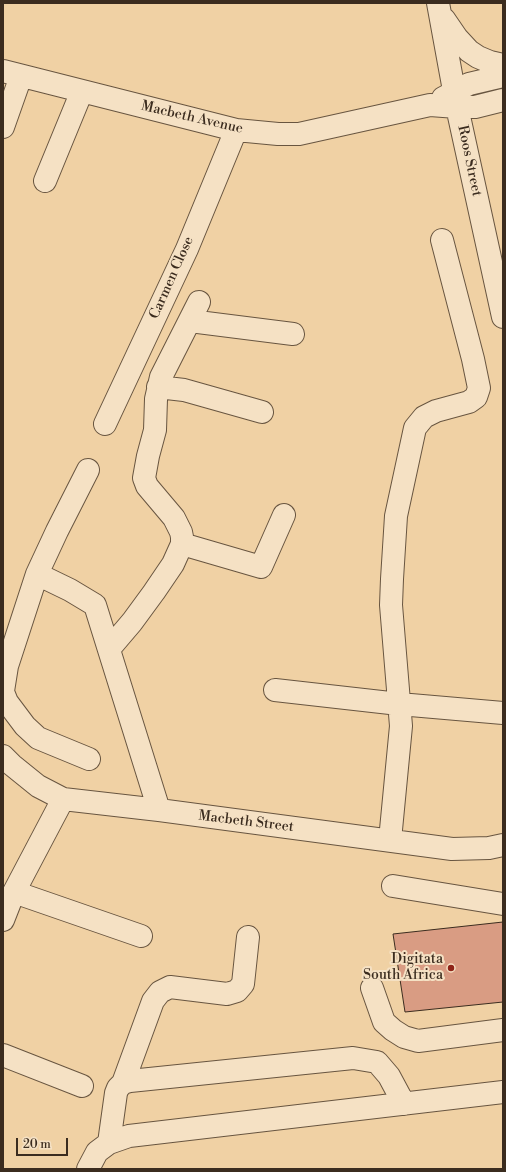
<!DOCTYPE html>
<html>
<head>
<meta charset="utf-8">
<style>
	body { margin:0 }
	#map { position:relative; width:506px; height:1172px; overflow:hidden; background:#f0d1a4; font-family:"Libre Bodoni",serif }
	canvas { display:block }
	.frame { position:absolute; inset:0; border:4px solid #3b2c1f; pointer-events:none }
	.scale { position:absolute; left:16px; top:1138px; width:52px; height:18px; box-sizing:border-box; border:2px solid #3b2c1f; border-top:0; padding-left:5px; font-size:12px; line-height:14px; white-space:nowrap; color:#3b2c1f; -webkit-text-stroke:3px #f5e1c4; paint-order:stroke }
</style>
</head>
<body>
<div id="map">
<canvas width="506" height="1172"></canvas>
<div class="frame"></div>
<div class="scale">20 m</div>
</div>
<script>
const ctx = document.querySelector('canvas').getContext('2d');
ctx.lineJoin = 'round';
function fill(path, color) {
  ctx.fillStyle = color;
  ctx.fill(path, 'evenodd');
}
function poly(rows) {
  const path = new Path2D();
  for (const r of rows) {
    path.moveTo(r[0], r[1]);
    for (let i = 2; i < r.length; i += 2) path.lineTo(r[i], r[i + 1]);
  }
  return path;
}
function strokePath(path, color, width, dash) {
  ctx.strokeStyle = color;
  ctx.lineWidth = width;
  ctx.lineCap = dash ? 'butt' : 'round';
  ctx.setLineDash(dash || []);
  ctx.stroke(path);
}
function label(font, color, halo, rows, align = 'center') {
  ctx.font = font + ' "Libre Bodoni",serif';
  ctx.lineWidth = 4;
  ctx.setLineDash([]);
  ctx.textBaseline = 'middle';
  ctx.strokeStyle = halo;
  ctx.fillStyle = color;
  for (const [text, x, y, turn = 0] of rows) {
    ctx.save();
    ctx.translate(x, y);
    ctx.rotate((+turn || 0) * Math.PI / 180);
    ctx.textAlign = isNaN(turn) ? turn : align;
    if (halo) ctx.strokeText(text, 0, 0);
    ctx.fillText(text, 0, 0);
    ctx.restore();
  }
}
const building = poly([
	[503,922,503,1002,405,1012,393,934,503,922]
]);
const minor = poly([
	[438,3,457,107,503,317],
	[444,19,457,38,469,51,478,57,490,62,503,65],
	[3,71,236,130,278,134,299,134,430,105,457,107,475,107,503,100],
	[443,98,469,84,503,76],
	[3,127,21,76],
	[45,181,82,91],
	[190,321,293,334],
	[158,387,184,390,262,412],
	[105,424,187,249,236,130],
	[182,544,261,567,284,515],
	[37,574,70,590,95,605,159,810],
	[109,649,132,622,154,592,173,564,182,544,182,537,181,532,174,518,147,486,144,478,148,456,155,430,156,399,161,377,199,302],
	[275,690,399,704,503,713],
	[3,691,7,666,37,574,57,531,88,470],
	[3,692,7,702,25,726,38,738,89,759],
	[3,756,12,765,38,786,63,799,159,810,452,849,489,848,503,845],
	[390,840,401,726,391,605,392,579,396,516,415,428,424,417,436,411,469,402,476,397,479,388,473,359,442,240],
	[393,886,503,904],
	[14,892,141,936],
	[3,920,14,892,63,799],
	[372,988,384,1022,393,1030,404,1037,418,1041,503,1030],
	[3,1055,82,1086],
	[123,1083,153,1001,160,992,170,987,227,994,237,991,243,984,248,937],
	[109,1143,116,1093,118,1088,123,1083,130,1081,353,1058,377,1062,389,1076,404,1104],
	[88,1169,97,1152,109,1143,129,1136,503,1092]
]);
const markers = [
	[451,968,4,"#8f2418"]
];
const streetNames = [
	["Macbeth Avenue",192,118,13],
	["Roos Street",469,161,78],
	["Carmen Close",172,278,-66],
	["Macbeth Street",246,822,7]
];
const poiNames = [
	["Digitata",443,960],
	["South Africa",443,976]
];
fill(building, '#d99c83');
strokePath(building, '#3b2c1f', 1);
strokePath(minor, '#685540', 24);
strokePath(minor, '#f5e1c4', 22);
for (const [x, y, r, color] of markers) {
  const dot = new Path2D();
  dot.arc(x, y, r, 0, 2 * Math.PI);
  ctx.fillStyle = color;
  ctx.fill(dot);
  strokePath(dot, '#f5e1c4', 1.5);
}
label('14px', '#3b2c1f', '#f5e1c4', streetNames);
label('14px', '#3b2c1f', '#f5e1c4', poiNames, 'right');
</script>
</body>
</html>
